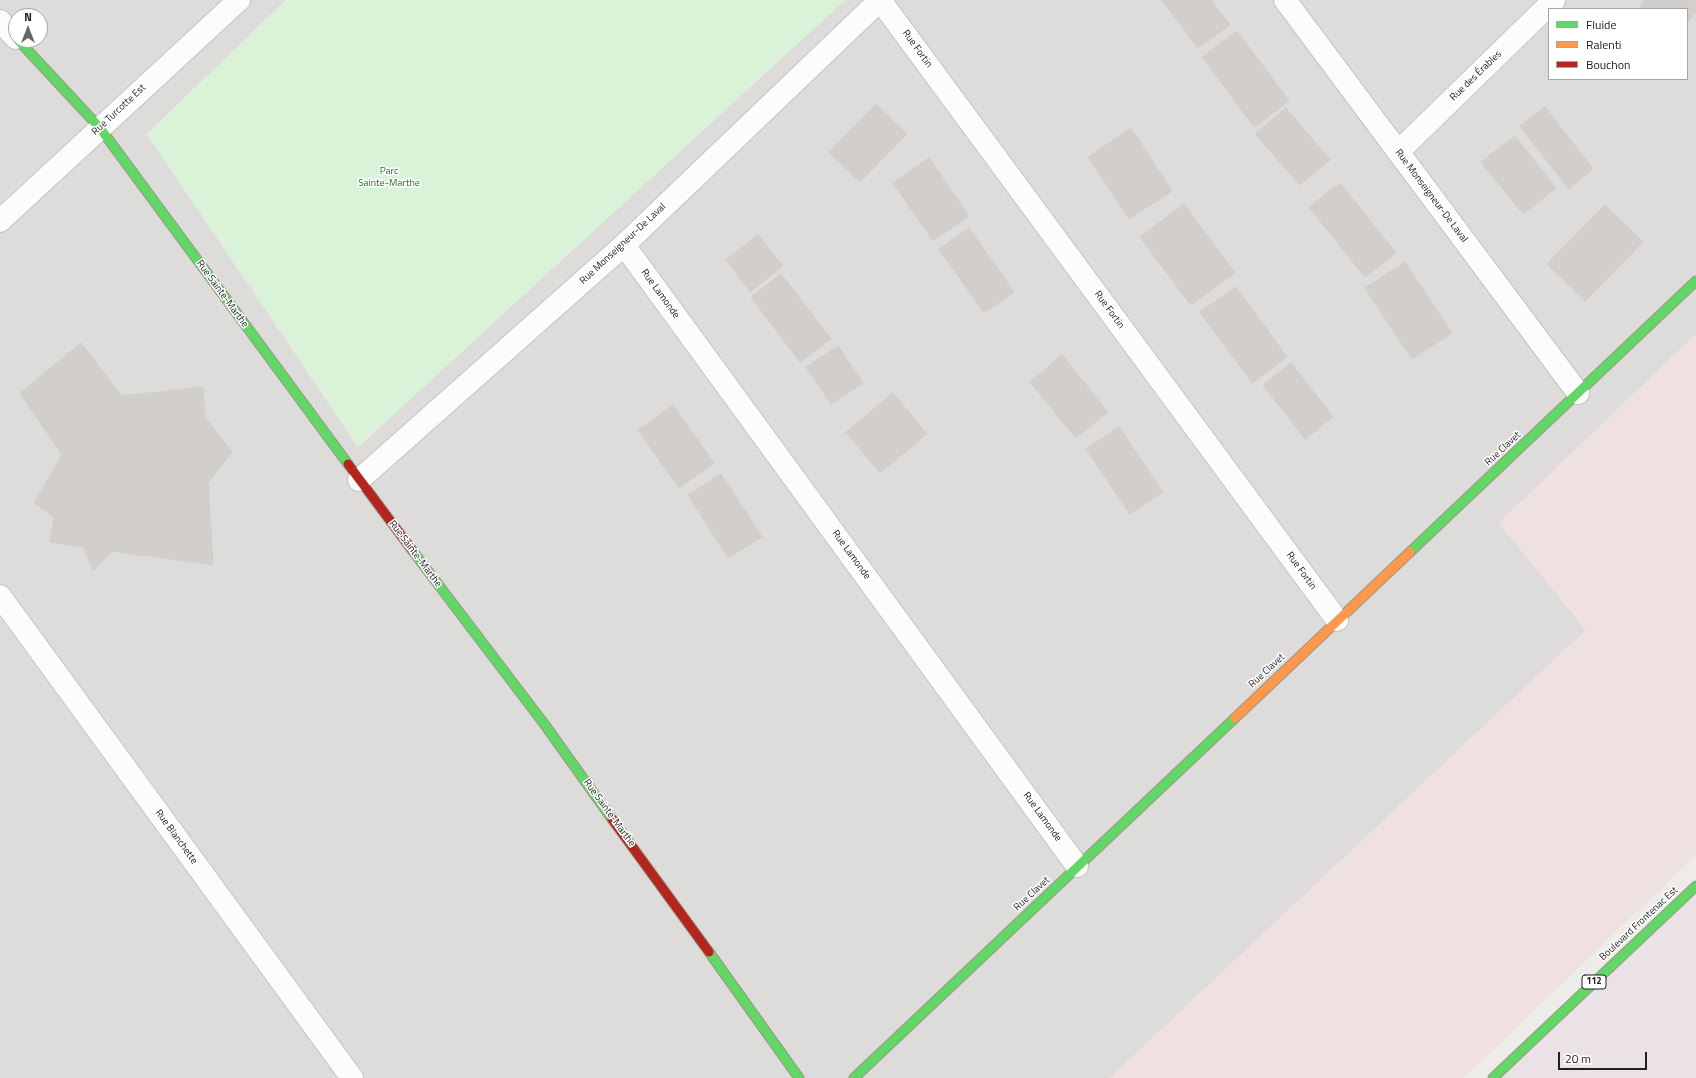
<!DOCTYPE html>
<html>
<head>
<meta charset="utf-8">
<style>
	body { margin:0 }
	#map { position:relative; width:1696px; height:1078px; overflow:hidden; background:#eeece9; font-family:"Titillium Web",sans-serif }
	canvas { display:block }
	.legend { position:absolute; left:1548px; top:8px; width:140px; height:72px; box-sizing:border-box; background:#fff; border:1px solid #a6a6a6; margin:0; padding:5px 7px; list-style:none; font-size:12px; color:#202020 }
	.legend li { display:flex; align-items:center; gap:8px; height:20px }
	.legend b { width:20px; border:1px solid #a6a6a6 }
	.north { position:absolute; left:8px; top:8px; width:40px; height:40px; box-sizing:border-box; background:#fff; border:1px solid #a6a6a6; border-radius:50%; rotate:0deg; font-size:11px; font-weight:700; line-height:16px; text-align:center; color:#202020 }
	.north::after { content:''; display:block; margin:auto; width:14px; height:18px; background:#686766; clip-path:polygon(50% 0,100% 100%,50% 72%,0 100%) }
	.scale { position:absolute; left:1558px; top:1052px; width:89px; height:18px; box-sizing:border-box; border:2px solid #202020; border-top:0; padding-left:5px; font-size:12px; line-height:14px; white-space:nowrap; color:#202020; -webkit-text-stroke:3px #fff; paint-order:stroke }
</style>
</head>
<body>
<div id="map">
<canvas width="1696" height="1078"></canvas>
<ul class="legend">
<li><b style="height:5px;background:#63d668"></b>Fluide</li>
<li><b style="height:5px;background:#ff974d"></b>Ralenti</li>
<li><b style="height:5px;background:#b3261e"></b>Bouchon</li>
</ul>
<div class="north">N</div>
<div class="scale">20 m</div>
</div>
<script>
const ctx = document.querySelector('canvas').getContext('2d');
ctx.lineJoin = 'round';
function fill(path, color) {
  ctx.fillStyle = color;
  ctx.fill(path, 'evenodd');
}
function poly(rows) {
  const path = new Path2D();
  for (const r of rows) {
    path.moveTo(r[0], r[1]);
    for (let i = 2; i < r.length; i += 2) path.lineTo(r[i], r[i + 1]);
  }
  return path;
}
function strokePath(path, color, width, dash) {
  ctx.strokeStyle = color;
  ctx.lineWidth = width;
  ctx.lineCap = dash ? 'butt' : 'round';
  ctx.setLineDash(dash || []);
  ctx.stroke(path);
}
function label(font, color, halo, rows, align = 'center') {
  ctx.font = font + ' "Titillium Web",sans-serif';
  ctx.lineWidth = 3;
  ctx.setLineDash([]);
  ctx.textBaseline = 'middle';
  ctx.strokeStyle = halo;
  ctx.fillStyle = color;
  for (const [text, x, y, turn = 0] of rows) {
    ctx.save();
    ctx.translate(x, y);
    ctx.rotate((+turn || 0) * Math.PI / 180);
    ctx.textAlign = isNaN(turn) ? turn : align;
    if (halo) ctx.strokeText(text, 0, 0);
    ctx.fillText(text, 0, 0);
    ctx.restore();
  }
}
const residential = poly([
	[0,0,286,0,147,134,358,447,845,0,1696,0,1696,334,1499,523,1586,630,1110,1078,0,1078,0,538,275,919,98,180,0,268],
	[1549,9,1687,9,1687,79,1549,79],
	[16,16,40,16,40,40,16,40]
]);
const commercial = poly([
	[1696,334,1696,855,1464,1078,1110,1078,1586,630,1499,523]
]);
const industrial = poly([
	[1696,886,1696,1078,1493,1078]
]);
const religious = poly([
	[98,180,494,736,275,919,0,538,0,268]
]);
const park = poly([
	[286,0,845,0,358,447,147,134]
]);
const building = poly([
	[1162,0,1211,0,1230,25,1198,48,1162,0],
	[1645,0,1693,0,1696,2,1696,12,1687,23,1687,9,1638,9,1645,0],
	[1237,31,1289,101,1254,127,1202,57,1237,31],
	[876,104,907,134,860,182,829,152,876,104],
	[1545,107,1593,169,1569,189,1520,126,1545,107],
	[1286,108,1330,160,1300,185,1255,134,1286,108],
	[1131,128,1172,191,1129,219,1088,157,1131,128],
	[1515,136,1556,188,1523,214,1481,162,1515,136],
	[929,158,969,216,933,241,893,183,929,158],
	[1340,183,1396,253,1365,277,1309,207,1340,183],
	[1184,204,1235,273,1191,305,1140,237,1184,204],
	[1605,205,1643,242,1585,301,1547,264,1605,205],
	[969,228,1014,292,984,313,939,249,969,228],
	[758,235,783,266,750,292,726,260,758,235],
	[1405,262,1452,333,1412,359,1365,288,1405,262],
	[781,274,831,339,800,362,751,297,781,274],
	[1236,287,1287,357,1252,383,1200,312,1236,287],
	[81,343,122,396,203,387,205,417,232,452,208,483,213,565,112,551,93,571,84,547,50,542,54,517,34,503,62,455,20,393,81,343],
	[838,346,863,383,831,404,806,367,838,346],
	[1062,355,1108,412,1076,438,1030,382,1062,355],
	[1291,363,1333,417,1305,439,1263,385,1291,363],
	[893,393,927,434,880,473,846,432,893,393],
	[673,405,714,463,679,488,638,430,673,405],
	[1119,427,1163,492,1130,514,1086,449,1119,427],
	[721,474,762,537,728,558,688,495,721,474]
]);
const street = poly([
	[880,0,1337,620],
	[1285,0,1578,393],
	[0,21,16,38],
	[1398,152,1554,0],
	[0,221,239,0],
	[624,245,1077,866],
	[359,480,624,245,880,0],
	[0,596,352,1078]
]);
const fast = poly([
	[18,40,100,128,348,464],
	[412,550,545,725,612,819],
	[1410,552,1696,281],
	[709,952,799,1078],
	[854,1078,1235,718],
	[1493,1078,1696,886]
]);
const slow = poly([
	[1235,718,1410,552]
]);
const jam = poly([
	[348,464,412,550],
	[612,819,709,952]
]);
const shields = [
	[1594,982,24]
];
const shieldNames = [
	["112",1594,982]
];
const streetNames = [
	["Rue Fortin",917,49,54],
	["Rue des Érables",1476,76,-44],
	["Rue Turcotte Est",119,110,-43],
	["Rue Monseigneur-De Laval",1431,196,53],
	["Rue Monseigneur-De Laval",623,244,-43],
	["Rue Sainte-Marthe",222,294,54],
	["Rue Lamonde",660,294,54],
	["Rue Fortin",1109,310,54],
	["Rue Clavet",1503,449,-43],
	["Rue Sainte-Marthe",415,554,53],
	["Rue Lamonde",851,555,54],
	["Rue Fortin",1301,571,54],
	["Rue Clavet",1267,671,-43],
	["Rue Sainte-Marthe",609,813,54],
	["Rue Lamonde",1042,817,54],
	["Rue Blanchette",176,837,54],
	["Rue Clavet",1032,894,-43],
	["Boulevard Frontenac Est",1639,924,-43]
];
const parkNames = [
	["Parc",389,172],
	["Sainte-Marthe",389,184]
];
fill(residential, '#dddcda');
fill(commercial, '#efe1e1');
fill(industrial, '#ebe2e8');
fill(religious, '#dcdcda');
fill(park, '#daf2d7');
fill(building, '#d1cecc');
strokePath(building, '#d1cecb', 1);
strokePath(street, '#c4c3c1', 24);
strokePath(fast, '#989782', 11);
strokePath(slow, '#989782', 11);
strokePath(jam, '#989782', 11);
strokePath(street, '#fcfcfc', 22);
strokePath(fast, '#63d668', 9);
strokePath(slow, '#ff974d', 9);
strokePath(jam, '#b3261e', 9);
for (const [x, y, w] of shields) {
  const box = new Path2D();
  box.roundRect(x - w / 2, y - 7, w, 14, 3);
  ctx.fillStyle = '#fff';
  ctx.fill(box);
  strokePath(box, '#202020', 1);
}
label('bold 9px', '#202020', null, shieldNames);
label('10px', '#202020', '#fff', streetNames);
label('10px', '#177a13', '#fff', parkNames);
</script>
</body>
</html>
